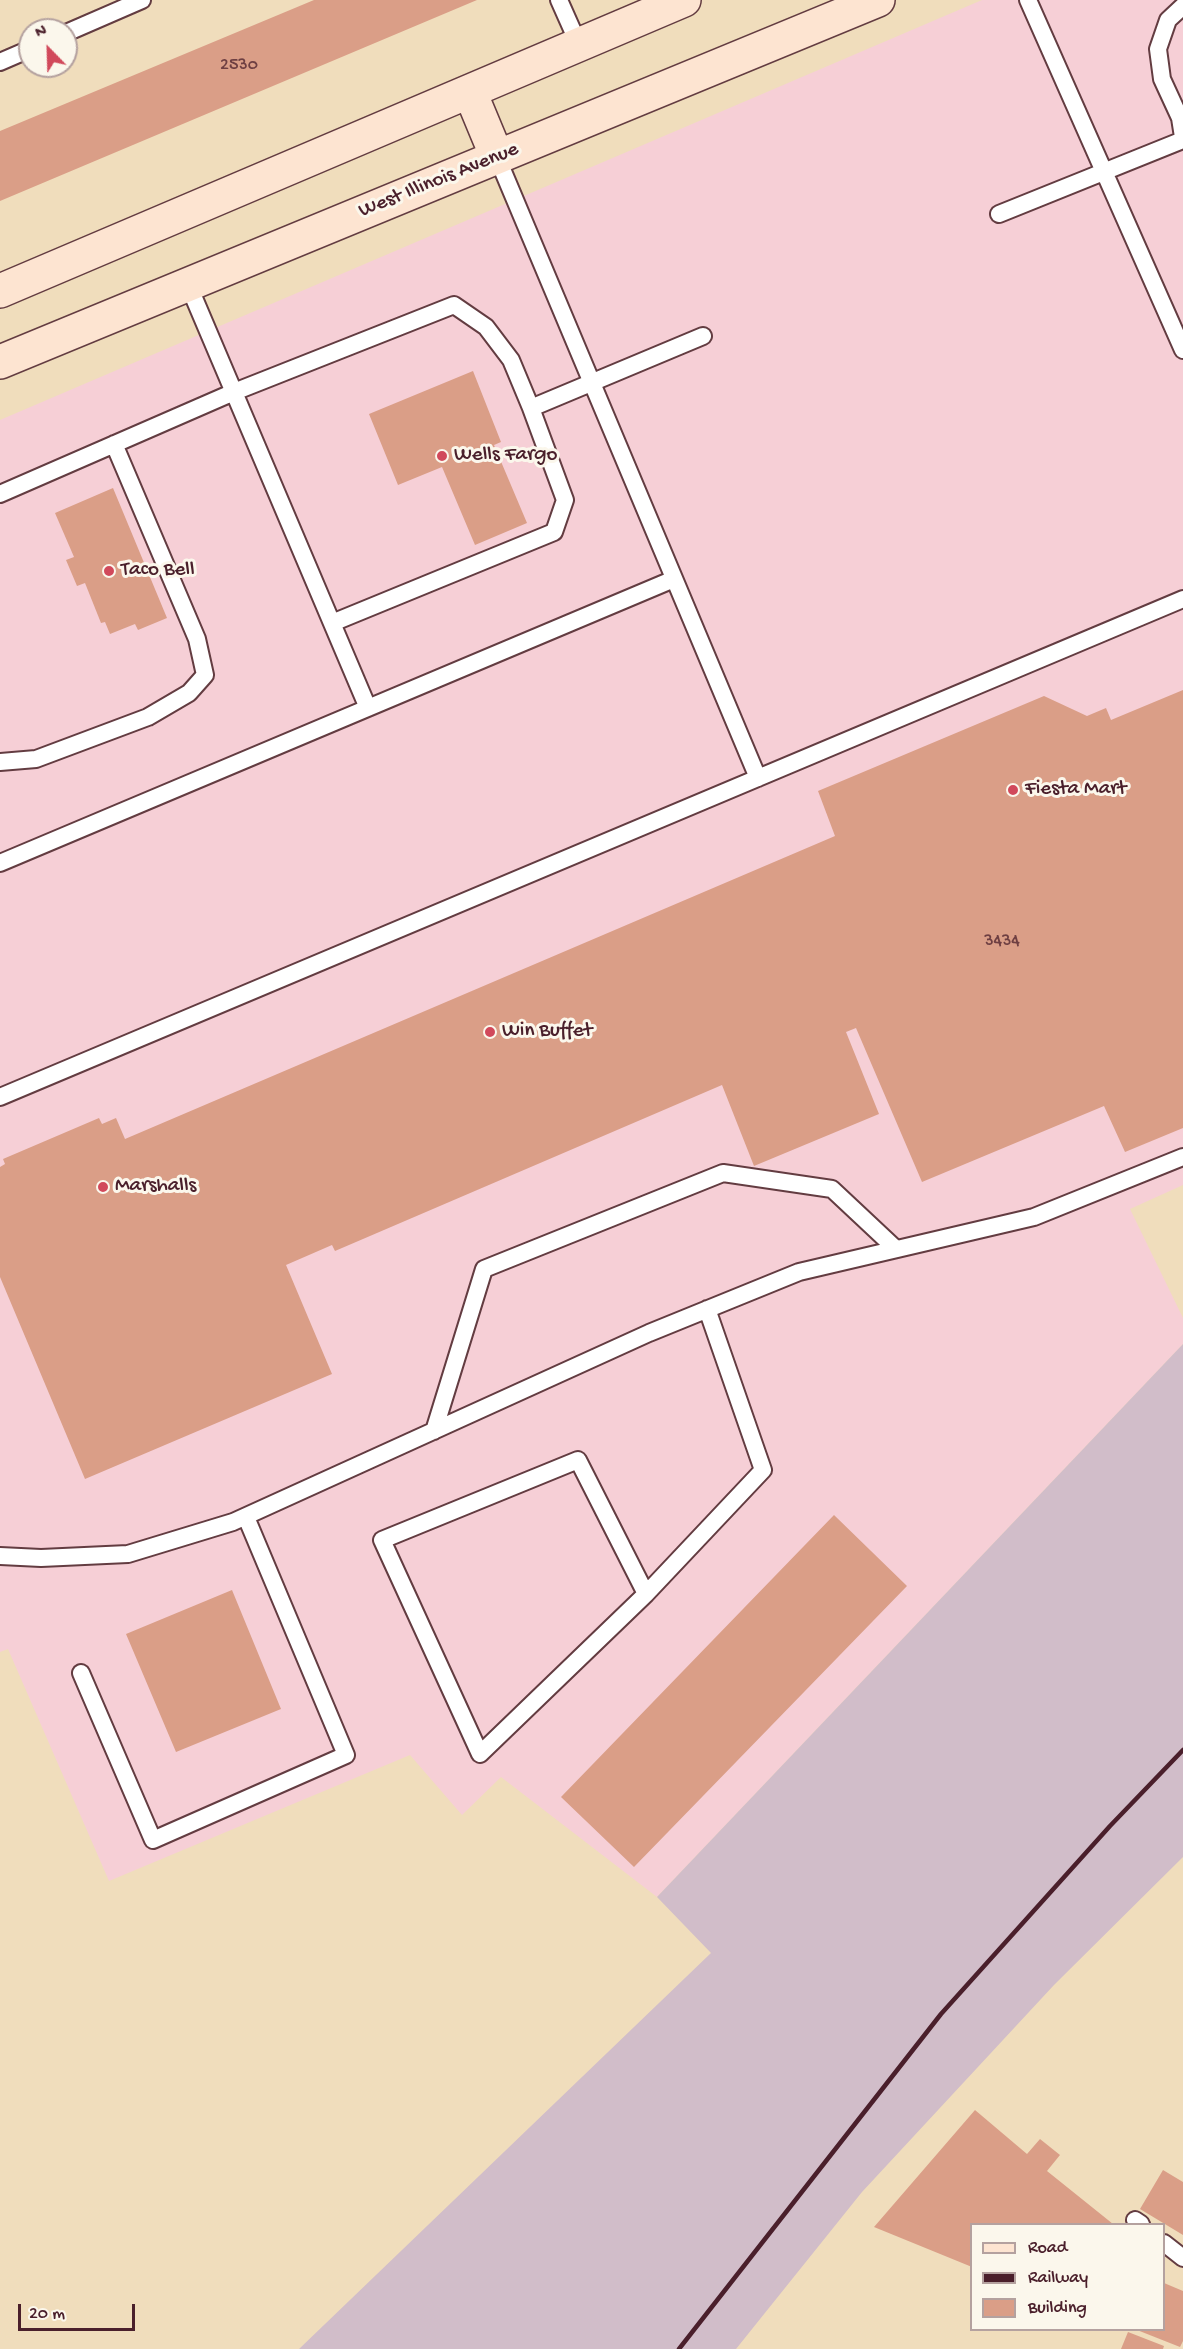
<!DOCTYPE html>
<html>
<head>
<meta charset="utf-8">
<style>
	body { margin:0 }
	#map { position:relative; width:1183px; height:2349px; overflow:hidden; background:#f0ddbc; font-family:"Gochi Hand",sans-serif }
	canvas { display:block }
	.legend { position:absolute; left:970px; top:2223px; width:195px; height:108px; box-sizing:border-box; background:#fbf7ec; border:2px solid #b4a19f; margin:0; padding:8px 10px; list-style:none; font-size:18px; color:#4a1f2b }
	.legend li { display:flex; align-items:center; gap:12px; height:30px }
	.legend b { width:30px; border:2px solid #b4a19f }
	.north { position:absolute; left:18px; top:18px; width:60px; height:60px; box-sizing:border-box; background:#fbf7ec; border:2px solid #b4a19f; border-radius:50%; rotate:337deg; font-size:16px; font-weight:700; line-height:24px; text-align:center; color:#4a1f2b }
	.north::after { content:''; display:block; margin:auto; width:21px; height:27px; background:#d1495b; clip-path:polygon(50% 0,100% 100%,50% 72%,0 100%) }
	.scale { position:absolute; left:18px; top:2304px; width:117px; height:27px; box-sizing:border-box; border:3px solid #4a1f2b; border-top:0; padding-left:8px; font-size:18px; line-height:21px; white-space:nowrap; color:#4a1f2b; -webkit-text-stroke:4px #fbf7ec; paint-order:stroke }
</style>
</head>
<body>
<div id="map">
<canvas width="1183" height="2349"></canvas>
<ul class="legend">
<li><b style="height:8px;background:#fde4d1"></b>Road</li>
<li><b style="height:8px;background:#4a1f2b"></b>Railway</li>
<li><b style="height:16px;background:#da9e87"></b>Building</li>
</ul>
<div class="north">N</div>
<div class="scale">20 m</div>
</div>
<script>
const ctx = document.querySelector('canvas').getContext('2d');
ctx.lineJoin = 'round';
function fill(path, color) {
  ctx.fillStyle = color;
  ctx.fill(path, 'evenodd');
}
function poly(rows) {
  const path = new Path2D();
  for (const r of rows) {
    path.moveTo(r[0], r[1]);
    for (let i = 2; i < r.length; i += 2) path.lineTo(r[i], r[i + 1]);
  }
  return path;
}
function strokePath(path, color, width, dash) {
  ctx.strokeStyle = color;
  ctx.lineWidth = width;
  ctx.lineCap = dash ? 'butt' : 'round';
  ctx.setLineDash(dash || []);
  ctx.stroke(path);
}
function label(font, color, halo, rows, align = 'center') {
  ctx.font = font + ' "Gochi Hand",sans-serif';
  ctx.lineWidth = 6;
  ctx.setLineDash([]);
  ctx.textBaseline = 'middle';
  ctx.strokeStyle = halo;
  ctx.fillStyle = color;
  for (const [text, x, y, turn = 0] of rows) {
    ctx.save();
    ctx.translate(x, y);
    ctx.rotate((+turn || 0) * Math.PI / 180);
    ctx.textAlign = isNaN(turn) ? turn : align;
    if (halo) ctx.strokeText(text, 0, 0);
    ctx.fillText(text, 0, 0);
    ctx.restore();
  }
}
const built = poly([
	[982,0,1183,0,1183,1185,1130,1209,1183,1318,1183,1344,657,1897,501,1777,462,1815,410,1755,109,1881,8,1649,0,1652,0,420]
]);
const industrial = poly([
	[1183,1344,1183,1857,1054,1985,862,2192,736,2349,299,2349,711,1953,657,1897]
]);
const building = poly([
	[314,0,477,0,0,201,0,131],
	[473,371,501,442,494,445,527,523,475,545,442,467,398,485,369,414],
	[113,488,167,618,138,630,135,624,110,634,105,622,101,623,85,583,77,586,66,560,74,557,55,513],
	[1183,690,1183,1128,1125,1152,1104,1106,922,1182,856,1028,846,1032,879,1114,754,1166,722,1085,335,1251,332,1245,286,1265,332,1374,85,1479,0,1277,0,1167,5,1164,3,1159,99,1118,102,1124,116,1118,125,1139,835,836,818,791,1044,696,1087,716,1106,708,1111,720],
	[834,1515,907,1586,634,1867,561,1797],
	[232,1590,281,1709,176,1752,126,1634],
	[975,2110,1027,2154,1040,2139,1060,2155,1047,2171,1113,2224,972,2224,972,2267,874,2227],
	[1163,2170,1183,2182,1183,2235,1140,2209],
	[1164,2283,1183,2291,1183,2341,1180,2347,1137,2330,1164,2330],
	[1128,2332,1164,2346,1163,2349,1121,2349]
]);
const lane = poly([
	[559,0,579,45],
	[1028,0,1183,350],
	[1183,6,1168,20,1158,49,1162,79,1180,118,1183,137],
	[66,33,142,0],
	[0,62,30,49],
	[497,157,758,778],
	[999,214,1183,140],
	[188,284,368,708],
	[531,408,703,336],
	[0,494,234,392,454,305,486,327,511,360,531,408,565,500,554,532,332,623],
	[0,762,36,759,148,717,189,693,205,675,197,639,114,444],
	[0,863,674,579],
	[0,1097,1183,599],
	[434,1431,484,1269,723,1173,832,1189,896,1249],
	[0,1556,41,1558,128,1554,233,1522,649,1333,799,1272,1034,1217,1183,1157],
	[646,1594,578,1460,382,1540,480,1754,646,1594,763,1470,707,1309],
	[81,1673,153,1840,346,1755,246,1517],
	[1135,2220,1141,2224],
	[1164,2243,1183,2258]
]);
const secondary = poly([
	[470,92,497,157],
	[0,291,684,0],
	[0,362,878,0]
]);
const rail = poly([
	[679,2349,941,2014,1110,1826,1183,1750]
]);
const markers = [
	[442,456,6,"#d1495b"],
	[109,571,6,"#d1495b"],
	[1013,790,6,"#d1495b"],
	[490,1032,6,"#d1495b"],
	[103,1187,6,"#d1495b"]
];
const numberNames = [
	["2530",239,66],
	["3434",1002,942]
];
const streetNames = [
	["West Illinois Avenue",439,181,-22]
];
const poiNames = [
	["Wells Fargo",454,456],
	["Taco Bell",121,571],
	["Fiesta Mart",1025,790],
	["Win Buffet",502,1032],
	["Marshalls",115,1187]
];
fill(built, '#f6cfd6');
fill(industrial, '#d1bdc9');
fill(building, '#da9e87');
strokePath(lane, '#633c41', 20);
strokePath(secondary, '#633c41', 36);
strokePath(lane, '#fff', 16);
strokePath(secondary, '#fde4d1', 33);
strokePath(rail, '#4a1f2b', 4.5);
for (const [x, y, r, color] of markers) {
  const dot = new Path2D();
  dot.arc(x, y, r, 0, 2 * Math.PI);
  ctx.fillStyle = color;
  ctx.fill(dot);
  strokePath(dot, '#fbf7ec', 2);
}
label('18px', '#6e3f42', null, numberNames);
label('21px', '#4a1f2b', '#fbf7ec', streetNames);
label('21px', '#4a1f2b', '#fbf7ec', poiNames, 'left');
</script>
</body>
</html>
